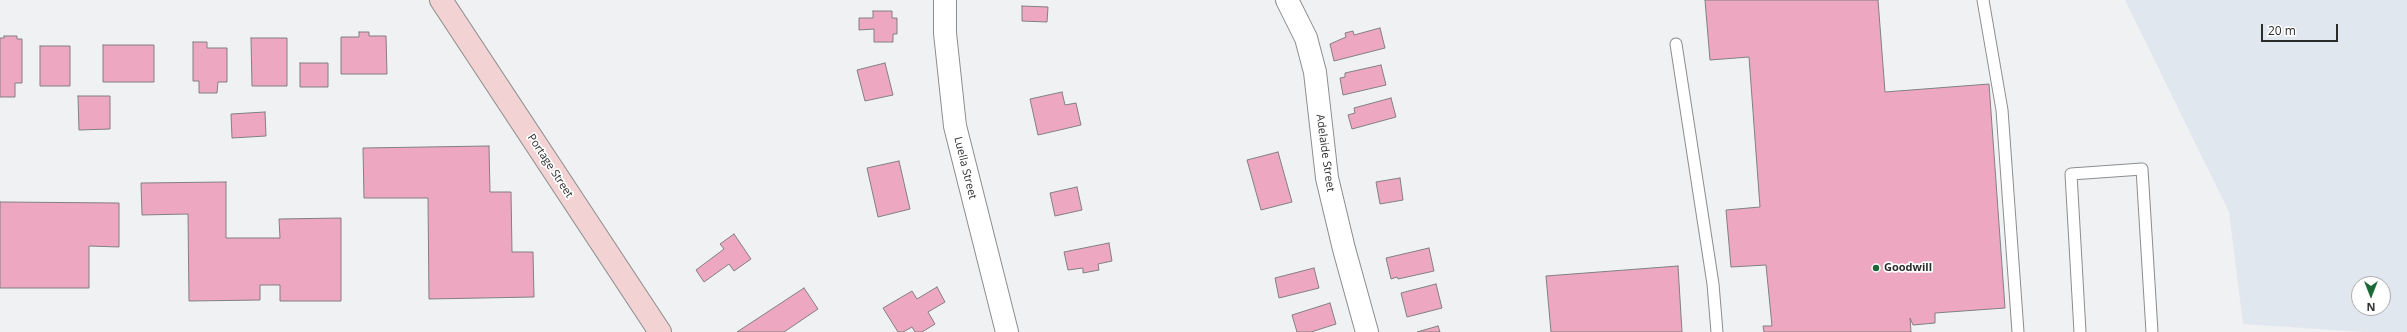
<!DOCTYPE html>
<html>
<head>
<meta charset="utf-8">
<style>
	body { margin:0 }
	#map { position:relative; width:2407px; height:332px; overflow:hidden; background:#f0f1f2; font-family:"Open Sans",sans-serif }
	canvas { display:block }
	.north { position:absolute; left:2351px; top:276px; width:40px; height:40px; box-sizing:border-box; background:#fff; border:1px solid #aaa; border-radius:50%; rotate:180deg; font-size:11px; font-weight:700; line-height:16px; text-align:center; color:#2a2b2b }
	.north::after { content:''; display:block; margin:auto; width:14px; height:18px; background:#1b6736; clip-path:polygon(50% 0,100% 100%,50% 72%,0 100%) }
	.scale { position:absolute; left:2261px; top:24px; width:77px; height:18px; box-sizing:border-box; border:2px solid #2a2b2b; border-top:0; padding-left:5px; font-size:12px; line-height:14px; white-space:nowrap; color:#2a2b2b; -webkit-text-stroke:3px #fff; paint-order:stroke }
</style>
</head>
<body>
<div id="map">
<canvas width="2407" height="332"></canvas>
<div class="north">N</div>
<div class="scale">20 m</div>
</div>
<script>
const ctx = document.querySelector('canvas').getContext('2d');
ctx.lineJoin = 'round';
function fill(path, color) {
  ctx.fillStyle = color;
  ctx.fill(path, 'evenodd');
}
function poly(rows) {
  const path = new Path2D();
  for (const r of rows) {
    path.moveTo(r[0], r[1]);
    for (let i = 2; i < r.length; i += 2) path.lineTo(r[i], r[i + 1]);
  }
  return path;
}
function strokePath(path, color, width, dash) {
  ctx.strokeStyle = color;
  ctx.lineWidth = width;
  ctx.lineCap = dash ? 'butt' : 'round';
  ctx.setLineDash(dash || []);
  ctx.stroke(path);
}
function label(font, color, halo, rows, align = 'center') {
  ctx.font = font + ' "Open Sans",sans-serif';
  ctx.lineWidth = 3.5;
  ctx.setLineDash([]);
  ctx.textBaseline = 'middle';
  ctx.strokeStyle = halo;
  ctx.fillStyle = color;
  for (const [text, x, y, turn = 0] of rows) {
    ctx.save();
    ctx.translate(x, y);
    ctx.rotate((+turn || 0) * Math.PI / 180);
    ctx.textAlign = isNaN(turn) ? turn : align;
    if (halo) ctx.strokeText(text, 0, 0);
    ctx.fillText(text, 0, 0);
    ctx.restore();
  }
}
const built = poly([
	[2125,0,2407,0,2407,332,2364,332,2243,324,2229,212],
	[2359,284,2383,284,2383,308,2359,308]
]);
const building = poly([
	[1705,0,1878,0,1885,92,1989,84,2005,308,1935,313,1935,323,1913,325,1910,318,1911,332,1764,332,1763,326,1772,326,1766,265,1731,267,1726,210,1760,207,1749,57,1710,60,1705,0],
	[1022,6,1048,7,1047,22,1022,21,1022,6],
	[873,11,892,11,892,18,897,18,897,34,893,34,893,42,874,42,874,29,859,30,859,18,873,18,873,11],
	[1380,28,1385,48,1334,61,1330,44,1346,37,1345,33,1353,31,1354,35,1380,28],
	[359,32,369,32,369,36,386,36,387,74,341,74,341,37,359,37,359,32],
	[4,36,17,36,17,39,22,39,22,83,15,83,15,97,0,97,0,38,4,38,4,36],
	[251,38,287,38,287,86,252,86,251,38],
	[193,42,207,42,207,48,227,48,227,82,218,82,217,93,199,93,199,81,193,81,193,42],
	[103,45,154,45,154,82,103,82,103,45],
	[40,46,70,46,70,86,40,86,40,46],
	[300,63,328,63,328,87,300,87,300,63],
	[885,63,893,95,865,101,857,70,885,63],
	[1381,65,1386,85,1343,95,1340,78,1345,77,1345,73,1381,65],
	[1062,92,1065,105,1076,103,1081,125,1038,135,1030,99,1062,92],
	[78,96,110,96,110,129,79,130,78,96],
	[1391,98,1396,117,1352,129,1348,115,1355,113,1354,108,1391,98],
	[265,112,266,136,232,138,231,114,265,112],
	[489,146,490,192,511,192,512,252,533,252,534,297,429,299,428,198,364,198,363,148,489,146],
	[1278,152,1292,202,1261,210,1247,160,1278,152],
	[899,161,910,209,878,217,867,168,899,161],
	[1400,178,1403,200,1380,204,1376,182,1400,178],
	[226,182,226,238,280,238,279,219,341,218,341,301,280,301,280,285,260,285,260,300,189,301,188,214,142,215,141,183,226,182],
	[1077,187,1082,210,1055,216,1050,193,1077,187],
	[0,202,119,203,119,247,89,246,89,288,0,288,0,202],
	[734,234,751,259,734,271,729,264,704,282,696,270,724,249,720,244,734,234],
	[1109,243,1112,261,1098,264,1099,270,1083,273,1083,268,1068,270,1064,252,1109,243],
	[1429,248,1434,271,1398,279,1397,277,1391,279,1386,258,1429,248],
	[1678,266,1682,332,1551,332,1546,276,1678,266],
	[1314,268,1319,288,1279,298,1275,278,1314,268],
	[1436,284,1442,308,1407,317,1401,293,1436,284],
	[937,287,945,302,928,312,935,324,922,332,915,332,912,327,903,332,898,332,883,308,912,291,917,299,937,287],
	[804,288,818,309,784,332,737,332,804,288],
	[1330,303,1336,324,1311,332,1297,332,1292,315,1330,303],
	[1438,326,1440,332,1417,332,1438,326]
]);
const service = poly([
	[1983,0,2002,110,2018,332],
	[1676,44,1713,284,1717,332],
	[2080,332,2071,174,2142,169,2152,332]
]);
const minor = poly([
	[945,0,945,33,955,126,1007,332],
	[1287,0,1306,38,1315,72,1327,178,1344,249,1367,332]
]);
const secondary = poly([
	[441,0,660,332]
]);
const markers = [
	[1876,268,4,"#1b6736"]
];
const streetNames = [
	["Adelaide Street",1325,153,82],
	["Portage Street",550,166,57],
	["Luella Street",965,168,76]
];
const poiNames = [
	["Goodwill",1884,268]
];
fill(built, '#e1e7ee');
fill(building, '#eda7c0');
strokePath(building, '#818080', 1);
strokePath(service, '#8c8d8e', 13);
strokePath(minor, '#8c8d8e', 24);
strokePath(secondary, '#8c8d8e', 24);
strokePath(service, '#fff', 11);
strokePath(minor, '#fff', 22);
strokePath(secondary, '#f2d2d2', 22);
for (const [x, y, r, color] of markers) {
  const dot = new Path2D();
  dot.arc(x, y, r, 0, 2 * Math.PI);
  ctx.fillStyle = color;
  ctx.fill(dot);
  strokePath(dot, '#fff', 1.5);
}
label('11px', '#2a2b2b', '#fff', streetNames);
label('bold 11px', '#2a2b2b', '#fff', poiNames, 'left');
</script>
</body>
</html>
